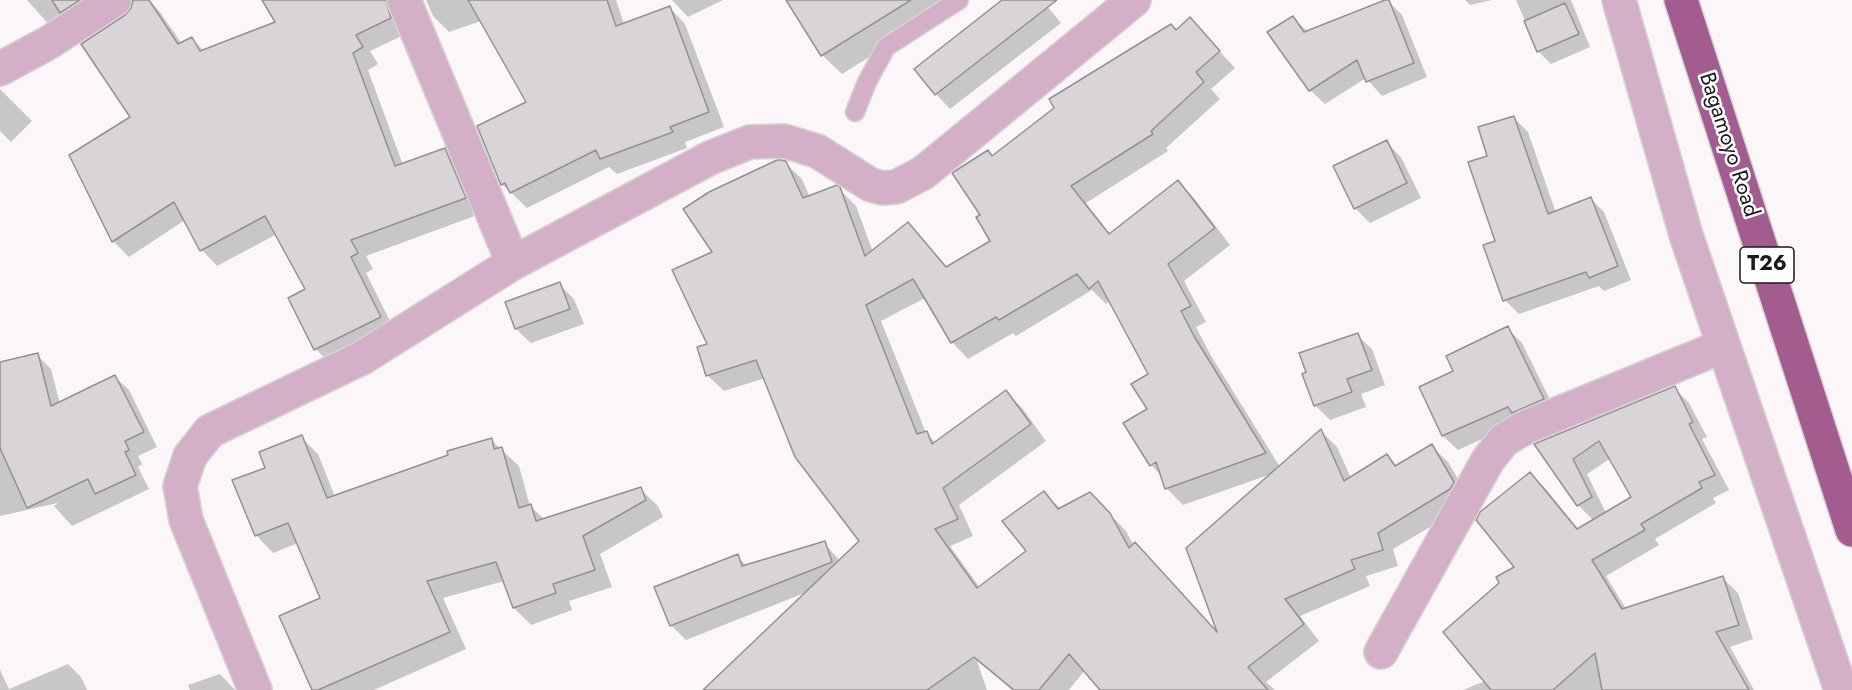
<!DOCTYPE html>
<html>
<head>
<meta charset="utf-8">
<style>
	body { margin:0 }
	canvas { display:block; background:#fbf7f9 }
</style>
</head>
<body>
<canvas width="1852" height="690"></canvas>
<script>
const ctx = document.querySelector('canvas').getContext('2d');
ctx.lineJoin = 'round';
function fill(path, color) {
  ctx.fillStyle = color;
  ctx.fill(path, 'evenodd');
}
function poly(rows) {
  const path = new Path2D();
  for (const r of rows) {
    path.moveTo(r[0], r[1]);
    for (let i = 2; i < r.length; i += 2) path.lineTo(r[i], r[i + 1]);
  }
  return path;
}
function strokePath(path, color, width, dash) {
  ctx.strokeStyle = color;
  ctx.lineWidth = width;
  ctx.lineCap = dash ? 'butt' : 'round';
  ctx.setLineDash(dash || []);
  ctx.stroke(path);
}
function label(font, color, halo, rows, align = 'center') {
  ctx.font = font + ' Jost,sans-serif';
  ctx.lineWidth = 5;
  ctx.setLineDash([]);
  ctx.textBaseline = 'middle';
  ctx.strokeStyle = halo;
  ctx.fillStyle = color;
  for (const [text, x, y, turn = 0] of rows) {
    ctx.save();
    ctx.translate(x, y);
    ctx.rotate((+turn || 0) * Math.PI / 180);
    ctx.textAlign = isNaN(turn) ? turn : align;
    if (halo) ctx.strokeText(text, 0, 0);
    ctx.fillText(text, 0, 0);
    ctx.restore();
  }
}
const shadow = poly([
	[27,0,112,0,52,28],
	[139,0,149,0,160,12,182,44,192,39,204,51,277,23,264,0,410,0,406,34,370,51,378,64,368,70,403,165,445,149,460,165,480,214,366,256,373,269,366,273,396,333,331,365,316,349,290,299,307,290,277,234,217,266,202,250,185,220,129,257,113,241,132,117,125,17],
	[426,0,616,0,624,24,670,8,685,24,724,127,685,142,687,148,617,174,609,167,527,208,502,184,528,102,481,21,449,32,433,16],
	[672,0,723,0,688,17],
	[788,0,961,0,842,74,822,55],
	[1004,0,1042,0,1061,23,950,109,936,94],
	[1465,0,1492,0,1470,5],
	[1516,0,1571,0,1590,47,1551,64,1538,51],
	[1388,1,1402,15,1427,77,1382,96,1366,78,1325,104,1310,90,1293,18,1308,32],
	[1190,19,1235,68,1211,89,1220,99,1166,148,1168,151,1086,203,1111,235,1178,182,1194,198,1230,245,1184,281,1206,322,1196,327,1210,354,1280,467,1321,431,1337,447,1351,478,1387,456,1397,466,1431,446,1448,462,1470,499,1467,505,1393,549,1398,566,1366,576,1370,586,1300,616,1319,641,1266,682,1275,690,1102,690,1085,670,1069,690,1012,690,977,661,987,690,705,690,807,592,686,640,671,625,737,556,747,566,824,543,840,561,861,541,765,378,724,391,707,375,715,252,785,163,802,179,810,197,839,189,856,206,873,252,908,224,947,268,992,242,982,216,988,152,993,157,1177,31],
	[1092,290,1106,304,1110,301,1150,374,1149,410,1151,465,1162,476,1166,488,1183,505,1274,473,1219,636,1134,546,1126,531,1106,510,1061,509,1044,493,1028,552,980,588,950,546,973,536,959,505,1046,441,1022,408,1005,392,936,443,926,433,881,321,925,298,952,342,968,359,1013,333,1016,336],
	[0,89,32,121,11,142,0,131],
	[1514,118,1528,132,1556,213,1591,199,1604,212,1631,280,1604,291,1599,286,1519,314,1505,300,1496,242,1489,157],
	[1386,142,1401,157,1421,198,1370,223,1355,208],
	[559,284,574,299,584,324,531,343,516,329,507,303],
	[1507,328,1522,343,1557,414,1522,421,1458,450,1443,436,1421,388,1455,372],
	[1357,335,1372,349,1385,385,1361,394,1366,407,1330,420,1315,405],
	[37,355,51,369,60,404,114,376,129,390,157,447,138,456,142,464,138,467,149,489,72,526,54,506,58,503,0,516,0,364],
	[1674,388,1689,403,1707,437,1702,439,1729,490,1713,498,1716,503,1655,539,1659,545,1606,576,1626,609,1723,578,1738,593,1753,639,1730,647,1754,690,1463,690,1485,681,1501,584,1516,567,1530,474,1545,488,1579,530,1594,521,1578,505,1536,445],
	[1611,458,1633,497,1606,513,1587,474],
	[301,437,318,454,335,497,491,440,519,466,530,506,545,520,640,489,658,506,663,517,600,554,612,587,569,601,572,610,531,625,514,608,504,581,443,598,466,649,374,690,314,690,322,599,298,543,273,553,256,535,267,469],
	[68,664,81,677,87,690,0,690,0,670,9,689],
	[220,674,235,690,190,690,188,685]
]);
const building = poly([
	[52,0,80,0,60,13,52,0],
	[133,0,149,0,178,44,192,37,200,51,275,22,262,0,386,0,391,18,356,35,363,47,353,53,395,166,445,148,466,198,351,240,358,253,351,257,381,317,314,350,288,298,305,289,265,216,200,251,174,202,112,242,69,155,130,117,81,44,125,15,131,8,133,0],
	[468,0,607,0,616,26,670,6,709,112,670,127,673,132,600,159,596,150,510,193,505,183,501,185,477,126,526,102,468,0],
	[786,0,911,0,821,56,786,0],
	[1002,0,1057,0,935,95,914,69,1002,0],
	[1385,0,1389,0,1414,63,1366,82,1357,60,1309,91,1267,32,1293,16,1304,32,1385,0],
	[1565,3,1579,34,1537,52,1524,21,1565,3],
	[1190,17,1220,51,1196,72,1204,82,1151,131,1153,134,1071,186,1109,234,1178,180,1215,228,1168,264,1191,306,1181,311,1194,336,1266,453,1165,489,1156,462,1150,466,1123,423,1147,409,1131,384,1148,374,1098,281,1089,289,1077,274,999,320,996,317,951,343,913,279,866,305,917,434,927,431,932,444,1006,390,1031,424,943,488,958,519,935,529,977,588,1026,551,1002,521,1044,491,1058,509,1090,492,1110,513,1129,548,1135,542,1217,632,1186,548,1321,429,1344,481,1387,454,1395,466,1432,444,1454,482,1450,489,1378,533,1383,550,1351,560,1355,569,1285,599,1304,624,1248,667,1268,690,1100,690,1069,654,1039,690,1014,690,974,657,927,690,703,690,859,541,795,457,756,360,706,376,697,347,707,344,672,270,712,252,683,209,709,192,777,160,781,160,786,161,803,198,837,185,840,187,865,256,908,222,946,267,990,241,976,217,980,215,952,173,988,150,992,156,1054,108,1049,99,1171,24,1176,30,1190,17],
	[1514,116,1548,214,1591,197,1618,266,1589,278,1586,272,1503,301,1483,245,1495,241,1468,162,1487,156,1478,127,1514,116],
	[1387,140,1407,183,1354,209,1333,166,1387,140],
	[560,282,570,309,515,329,505,302,560,282],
	[1508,326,1544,399,1512,413,1508,407,1442,436,1419,387,1453,371,1446,356,1508,326],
	[1358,333,1372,370,1347,379,1352,392,1314,406,1302,374,1306,372,1299,353,1358,333],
	[38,353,51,406,115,375,144,432,125,441,129,450,125,452,136,475,95,494,88,479,27,508,0,448,0,362,38,353],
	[1675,386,1693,422,1689,424,1715,475,1699,482,1702,488,1641,524,1645,530,1592,560,1622,609,1723,576,1739,625,1716,632,1749,690,1602,690,1595,653,1553,690,1491,690,1443,632,1499,583,1496,577,1514,567,1476,520,1480,512,1530,472,1577,529,1631,497,1599,441,1573,459,1592,497,1577,506,1534,444,1675,386],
	[302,435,327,498,448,455,447,451,492,438,494,449,502,447,519,508,531,504,536,521,641,487,646,500,583,536,595,570,553,584,556,593,513,608,496,562,427,581,450,632,318,690,312,690,279,616,320,598,288,523,255,536,232,480,265,468,259,452,302,435],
	[825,541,832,562,670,626,654,587,738,554,742,566,825,541]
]);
const lane = poly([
	[855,112,867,82,886,47,959,0]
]);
const street = poly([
	[404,0,513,263],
	[1619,0,1686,235,1841,690],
	[0,69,48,43,114,0],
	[1381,652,1488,460,1504,440,1526,427,1723,346],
	[255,690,186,520,180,486,190,456,210,431,362,358,513,263,710,158,750,142,784,141,817,151,871,185,883,188,896,187,923,173,1134,0]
]);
const highway = poly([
	[1681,0,1852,530]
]);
const shields = [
	[1767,265,54]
];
const shieldNames = [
	["T26",1767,265]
];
const streetNames = [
	["Bagamoyo Road",1728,145,72]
];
fill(shadow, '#0003');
fill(building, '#d8d4d7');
strokePath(building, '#949093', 1.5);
strokePath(lane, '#d7d3d5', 21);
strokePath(street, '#d7d3d5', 36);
strokePath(highway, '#d7d3d5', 36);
strokePath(lane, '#d3b0c8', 18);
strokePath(street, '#d3b0c8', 33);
strokePath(highway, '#a25c8f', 33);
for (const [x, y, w] of shields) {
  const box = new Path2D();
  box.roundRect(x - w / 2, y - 18, w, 36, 4.5);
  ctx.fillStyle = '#fff';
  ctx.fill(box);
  strokePath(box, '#1a191a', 1.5);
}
label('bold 21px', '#1a191a', null, shieldNames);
label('22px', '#1a191a', '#fff', streetNames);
</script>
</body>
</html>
